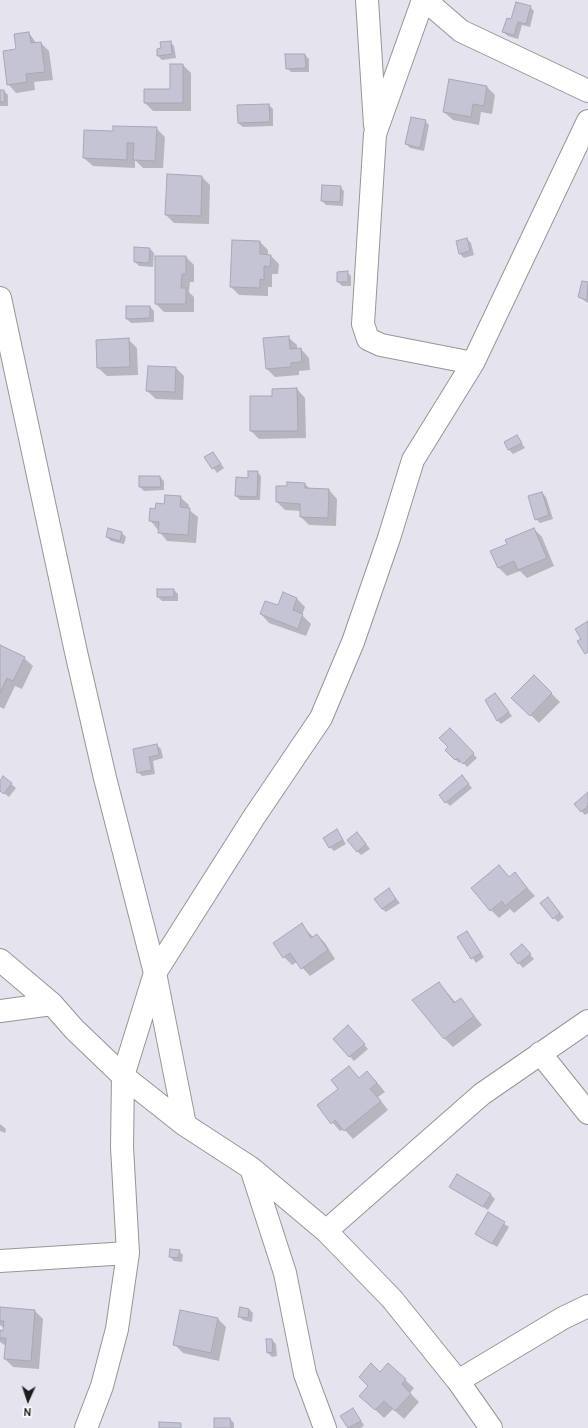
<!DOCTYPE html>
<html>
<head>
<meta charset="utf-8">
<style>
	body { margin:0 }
	#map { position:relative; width:588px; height:1428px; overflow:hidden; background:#e5e3ed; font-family:Cabin,sans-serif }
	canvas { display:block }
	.north { position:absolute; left:8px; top:1380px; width:40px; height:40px; -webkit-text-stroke:3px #fff; paint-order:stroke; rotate:183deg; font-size:11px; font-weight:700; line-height:16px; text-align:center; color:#1c1c1c }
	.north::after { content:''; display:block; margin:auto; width:14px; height:18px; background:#1c1c1c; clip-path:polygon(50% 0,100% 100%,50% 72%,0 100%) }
</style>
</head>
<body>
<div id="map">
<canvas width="588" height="1428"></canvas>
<div class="north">N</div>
</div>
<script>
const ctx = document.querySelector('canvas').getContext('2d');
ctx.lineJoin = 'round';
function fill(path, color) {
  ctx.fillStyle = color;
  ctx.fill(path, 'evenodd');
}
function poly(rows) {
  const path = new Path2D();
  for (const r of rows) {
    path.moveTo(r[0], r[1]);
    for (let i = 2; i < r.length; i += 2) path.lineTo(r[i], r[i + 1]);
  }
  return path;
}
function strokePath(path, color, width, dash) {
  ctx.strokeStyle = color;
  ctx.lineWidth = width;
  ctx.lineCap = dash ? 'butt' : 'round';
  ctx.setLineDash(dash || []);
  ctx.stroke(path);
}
const shadow = poly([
	[530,7,534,11,530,27,522,25,518,39,508,36,503,32,512,20],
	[29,33,37,44,41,43,49,51,53,80,34,82,35,90,16,93,8,84,17,50],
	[170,42,174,46,176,58,162,60,158,56],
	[305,55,309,59,309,72,291,72,287,68],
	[183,65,191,73,191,111,153,111,145,103,171,90],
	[450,81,487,87,495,95,492,114,481,112,479,125,453,120,444,112],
	[0,91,4,91,8,95,8,106,0,106],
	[269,105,273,109,273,126,243,127,238,123,238,106],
	[425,121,429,125,424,151,410,148,406,144],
	[156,128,165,137,163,168,143,168,135,160,135,168,93,166,84,158,114,132],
	[202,177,210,185,209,224,174,223,166,215],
	[340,187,344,191,343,206,326,205,322,201],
	[467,239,471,243,474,255,464,258,460,254,457,242],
	[260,242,268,250,268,255,271,256,279,264,278,274,272,274,272,287,268,287,268,296,239,295,231,287],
	[150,249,154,253,153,267,139,266,135,262],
	[186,257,194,265,194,282,190,282,189,292,194,297,194,312,164,312,156,304],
	[347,272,351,276,351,286,342,286,338,282],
	[583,282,588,283,588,303,579,297],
	[150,307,154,311,154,322,131,323,127,319],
	[288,337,297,345,297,350,301,349,309,358,310,370,299,371,299,375,275,377,267,369],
	[129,340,137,348,138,375,107,376,98,368],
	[176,368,184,376,183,400,156,399,147,391],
	[297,389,305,398,306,438,259,439,251,431],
	[517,436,525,448,513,454,509,450],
	[213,453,224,468,217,473,206,457],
	[257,472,261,476,260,500,240,500,236,496,249,479],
	[160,477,164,481,164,490,144,491,140,487],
	[305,484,310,489,329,490,337,499,336,526,309,525,301,517,301,511,285,510,277,502,288,487],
	[542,493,546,497,553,519,540,523,536,519],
	[180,497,189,505,188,509,198,517,196,543,167,541,150,520,156,510],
	[534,529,542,537,554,566,527,578,520,571,507,576,499,568,492,551,508,545],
	[109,530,122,533,126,537,124,544,111,541,107,537],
	[158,590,174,590,178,594,178,601,162,601,158,597],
	[283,594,297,599,305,607,302,615,311,624,306,636,269,623,261,614,278,607],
	[0,647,24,658,33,666,22,689,15,686,4,709,0,707],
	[534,676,560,702,539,723,513,698],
	[495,694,512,716,501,724,497,720],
	[454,733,477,758,467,767,462,761,459,763,455,759],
	[157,745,161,749,163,758,153,761,155,774,142,776,138,772],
	[4,778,16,788,9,797,0,790,0,782],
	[466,781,472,788,450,806,446,802],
	[588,793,588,813,585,815,575,804],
	[337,830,346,844,334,851,330,847],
	[361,837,370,849,361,855,357,851],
	[499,867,510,878,515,874,535,896,514,913,510,909,499,918,491,910],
	[389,890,400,903,386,912,382,909],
	[551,902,564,917,558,922,554,918],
	[302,925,313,937,317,935,325,943,335,959,310,976,297,962,292,965,284,957],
	[467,932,484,957,476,963,459,938],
	[526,950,534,959,523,968,511,954],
	[439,983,456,1003,461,999,482,1025,453,1047,444,1038],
	[352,1031,368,1049,354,1061,334,1039],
	[349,1067,360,1079,367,1073,376,1081,385,1092,378,1097,388,1110,353,1139,344,1129,340,1131,318,1106,339,1089],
	[0,1124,6,1129,5,1133,0,1131],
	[451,1187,491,1195,495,1199,488,1210],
	[488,1213,509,1227,497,1247,476,1233],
	[179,1251,183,1255,182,1262,174,1261,170,1257],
	[0,1308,35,1311,43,1319,39,1369,13,1367,5,1359,6,1346,0,1342,0,1331,4,1332,4,1328,0,1325],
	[241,1308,249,1309,253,1313,252,1322,243,1320,239,1316],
	[218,1319,226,1327,219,1361,183,1353,175,1345],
	[272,1340,276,1344,277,1356,272,1357,268,1353],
	[388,1364,414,1388,410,1393,419,1402,404,1419,393,1409,384,1418,369,1404,370,1386],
	[356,1414,364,1425,361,1428,350,1428,342,1417],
	[230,1419,234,1423,234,1428,215,1428]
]);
const building = poly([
	[516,2,531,6,526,24,518,22,514,35,502,32,507,18,511,19,516,2],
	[29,32,31,43,41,42,45,72,26,74,27,82,7,85,3,51,16,49,14,34,29,32],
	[171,41,172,54,157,56,157,49,161,48,160,42,171,41],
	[285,54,305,54,306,68,286,69,285,54],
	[170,64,183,64,183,103,144,103,144,89,170,89,170,64],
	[449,79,487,86,484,106,473,104,471,117,443,112,449,79],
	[0,90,4,90,5,102,0,102,0,90],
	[269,104,270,122,238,123,237,105,269,104],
	[411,117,426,120,420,148,405,144,411,117],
	[113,126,157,127,155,161,133,160,134,143,127,143,127,160,83,158,84,130,113,131,113,126],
	[167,174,202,176,201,216,165,215,167,174],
	[322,185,341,186,340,202,321,201,322,185],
	[467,238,470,251,459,254,456,241,467,238],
	[232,240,260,241,260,254,271,255,270,267,264,266,264,280,260,279,260,288,230,287,232,240],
	[134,247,150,248,149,263,134,262,134,247],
	[155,256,186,256,186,274,182,274,181,288,186,288,186,304,155,304,155,256],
	[348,271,348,282,337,282,337,272,348,271],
	[582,281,588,282,587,300,578,297,582,281],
	[126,306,150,306,150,318,126,319,126,306],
	[289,336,290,349,301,348,302,362,291,363,291,367,266,369,263,338,289,336],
	[129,338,130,367,97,368,96,340,129,338],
	[148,366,176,367,175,392,146,391,148,366],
	[297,388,298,431,250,431,250,396,272,396,272,389,297,388],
	[517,435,522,443,508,450,504,442,517,435],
	[213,452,221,464,212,469,204,457,213,452],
	[248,471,258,471,257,497,235,496,236,477,248,478,248,471],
	[139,476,160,476,161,487,139,487,139,476],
	[287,482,305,483,305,488,329,489,328,518,300,517,300,504,276,502,276,486,287,486,287,482],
	[542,492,549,515,535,520,528,496,542,492],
	[165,495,181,496,180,507,190,508,188,535,158,533,159,522,149,521,150,508,155,509,156,503,164,504,165,495],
	[108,528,122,532,120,541,106,537,108,528],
	[534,528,547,558,518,570,514,561,498,568,490,551,507,544,505,540,534,528],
	[157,589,174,589,174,597,157,597,157,589],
	[283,592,297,598,293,610,303,614,298,629,260,614,265,601,278,605,283,592],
	[588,621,588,652,585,654,577,641,581,639,575,629,588,621],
	[0,645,25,657,13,681,7,678,0,693,0,645],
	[534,675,552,693,530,716,511,698,534,675],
	[495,693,509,712,497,721,485,700,495,693],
	[450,728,474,753,463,764,457,758,455,760,445,750,448,747,439,738,450,728],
	[157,744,159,755,149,757,152,770,137,773,133,749,157,744],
	[462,775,469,784,445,803,439,795,462,775],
	[3,776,12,783,4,794,0,791,0,781,3,776],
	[588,792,588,806,581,812,574,804,588,792],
	[337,829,343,840,329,848,323,838,337,829],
	[357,832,366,844,357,852,347,840,357,832],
	[499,865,509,877,515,872,527,888,505,906,502,901,490,911,471,888,499,865],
	[389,888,396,899,382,909,374,899,389,888],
	[548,897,560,913,553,919,540,903,548,897],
	[302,923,311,938,317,934,328,950,301,969,290,953,283,958,273,943,302,923],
	[467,931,481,953,471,959,457,937,467,931],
	[522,944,531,954,518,964,510,954,522,944],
	[439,982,454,1003,461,998,474,1016,444,1039,412,1000,439,982],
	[348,1025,365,1044,349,1057,333,1039,348,1025],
	[349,1066,359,1078,367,1071,377,1083,370,1089,381,1101,344,1131,335,1120,331,1124,317,1105,338,1089,331,1080,349,1066],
	[457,1174,491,1194,483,1207,449,1187,457,1174],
	[488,1212,505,1222,492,1244,475,1234,488,1212],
	[170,1249,180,1250,178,1258,169,1257,170,1249],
	[0,1307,35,1310,31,1361,4,1359,6,1338,0,1338,0,1330,3,1331,4,1321,0,1321,0,1307],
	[240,1307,249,1309,248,1318,238,1317,240,1307],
	[180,1310,218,1318,211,1353,173,1345,180,1310],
	[266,1339,272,1339,273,1352,267,1353,266,1339],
	[371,1363,380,1372,388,1363,406,1379,402,1384,411,1394,395,1411,384,1401,375,1410,359,1396,368,1386,359,1377,371,1363],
	[353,1408,361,1421,348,1428,340,1416,353,1408],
	[214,1418,230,1418,231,1428,214,1428,214,1418],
	[159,1422,181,1423,181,1428,159,1428,159,1422]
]);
const minor = poly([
	[367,0,375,125],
	[423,0,375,134,363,324,368,339,381,345,473,363],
	[425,0,461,31,588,91],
	[0,298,76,652,105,778,155,973,185,1125],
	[0,960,52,1004,74,1029,123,1076,185,1125,251,1168,326,1231,392,1299,458,1381,491,1428],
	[0,1011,52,1004],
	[540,1053,588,1113],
	[251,1168,285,1273,305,1374,325,1428],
	[326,1231,482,1094,588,1021],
	[0,1261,128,1253],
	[458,1381,563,1318,588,1306],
	[86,1428,102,1386,117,1329,128,1253,122,1147,123,1076,155,973,254,817,321,718,353,642,389,538,413,460,473,363,588,121]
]);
fill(shadow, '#0003');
fill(building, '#c4c4d3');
strokePath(building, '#a7a6bd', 1);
strokePath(minor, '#969696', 24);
strokePath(minor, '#fff', 22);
</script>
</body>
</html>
